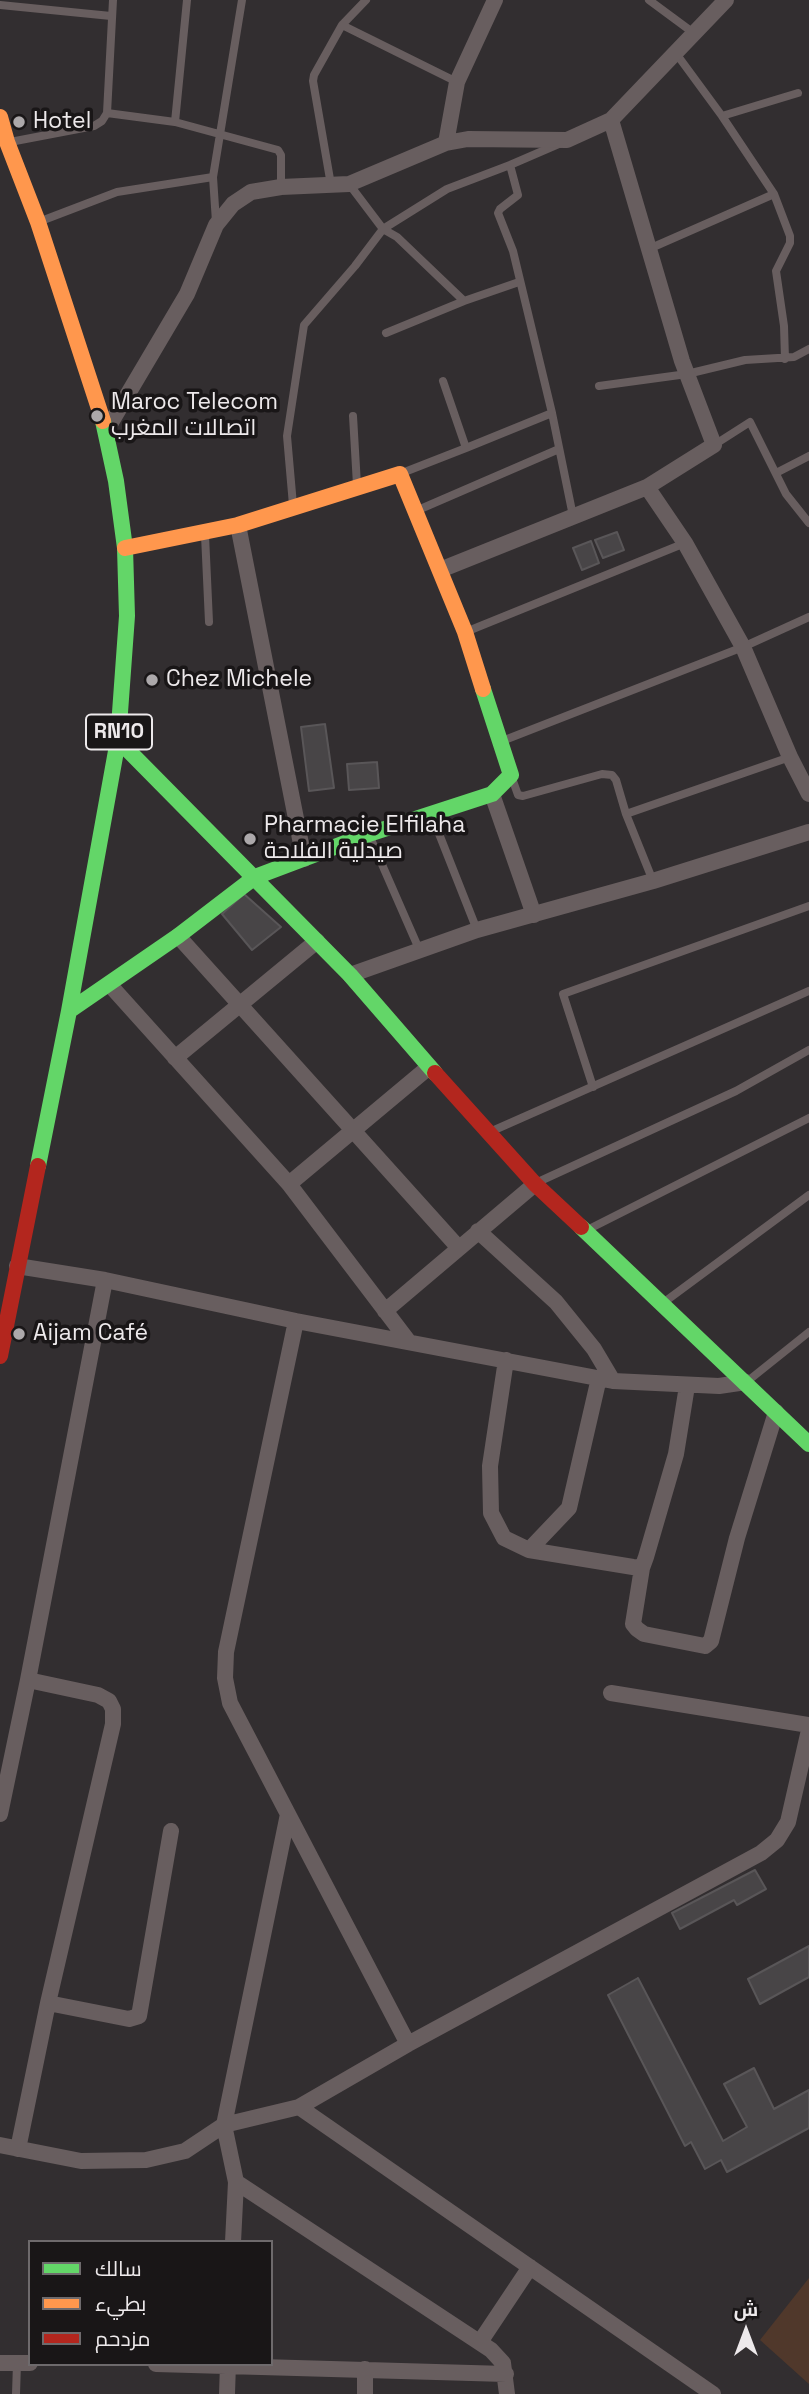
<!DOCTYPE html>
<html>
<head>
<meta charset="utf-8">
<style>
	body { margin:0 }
	#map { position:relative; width:809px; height:2394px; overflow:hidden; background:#322e30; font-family:"Space Grotesk",Cairo,sans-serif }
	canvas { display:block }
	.legend { position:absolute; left:28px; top:2240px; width:245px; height:126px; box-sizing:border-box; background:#191617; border:2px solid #6e6a6c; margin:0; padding:9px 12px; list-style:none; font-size:21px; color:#ede9eb }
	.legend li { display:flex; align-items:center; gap:14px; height:35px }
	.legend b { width:35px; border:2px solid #6e6a6c }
	.north { position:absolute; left:711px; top:2296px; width:70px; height:70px; -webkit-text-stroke:5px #191617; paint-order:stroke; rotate:0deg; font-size:19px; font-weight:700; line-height:28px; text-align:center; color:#ede9eb }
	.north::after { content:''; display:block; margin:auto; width:24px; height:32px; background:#ede9eb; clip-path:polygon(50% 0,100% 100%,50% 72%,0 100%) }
</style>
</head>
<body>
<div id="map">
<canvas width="809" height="2394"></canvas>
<ul class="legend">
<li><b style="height:9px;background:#63d668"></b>سالك</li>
<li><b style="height:9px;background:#ff974d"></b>بطيء</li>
<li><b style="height:9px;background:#b3261e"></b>مزدحم</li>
</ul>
<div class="north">ش</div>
</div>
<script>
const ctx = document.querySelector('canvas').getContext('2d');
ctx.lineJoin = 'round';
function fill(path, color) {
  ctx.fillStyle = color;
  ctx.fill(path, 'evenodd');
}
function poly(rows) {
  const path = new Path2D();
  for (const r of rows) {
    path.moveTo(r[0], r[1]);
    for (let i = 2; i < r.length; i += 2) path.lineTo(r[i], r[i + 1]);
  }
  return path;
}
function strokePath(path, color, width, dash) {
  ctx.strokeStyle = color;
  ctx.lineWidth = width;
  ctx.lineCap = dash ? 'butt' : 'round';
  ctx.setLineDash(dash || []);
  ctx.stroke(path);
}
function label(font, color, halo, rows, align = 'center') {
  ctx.font = font + ' "Space Grotesk",Cairo,sans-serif';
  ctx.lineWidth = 7;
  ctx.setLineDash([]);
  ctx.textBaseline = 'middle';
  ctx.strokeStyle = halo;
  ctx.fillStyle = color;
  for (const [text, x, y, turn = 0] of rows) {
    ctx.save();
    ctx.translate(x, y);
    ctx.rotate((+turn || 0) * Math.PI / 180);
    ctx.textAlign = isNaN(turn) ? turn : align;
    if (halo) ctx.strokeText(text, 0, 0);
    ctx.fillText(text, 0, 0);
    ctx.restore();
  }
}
const green = poly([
	[809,2278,809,2384,760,2340]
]);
const building = poly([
	[617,532,624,550,603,558,595,540,617,532],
	[591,541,599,563,582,570,573,548,591,541],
	[325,724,334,788,309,791,301,727,325,724],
	[377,762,379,788,349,790,347,764,377,762],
	[244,894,281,927,252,950,222,914,244,894],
	[755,1870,766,1889,737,1905,734,1900,680,1929,672,1913,755,1870],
	[809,1946,809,1977,760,2004,748,1979,809,1946],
	[638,1978,723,2141,747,2127,724,2084,754,2068,774,2109,809,2090,809,2128,727,2172,721,2160,705,2169,691,2142,685,2146,608,1995,638,1978]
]);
const lane = poly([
	[366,0,342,25,457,82],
	[649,0,695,34],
	[0,5,111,16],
	[675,52,722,116,774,194],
	[107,113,175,122,278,150,281,155,281,187],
	[722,116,798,93],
	[175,122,187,0],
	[10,142,94,126,102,121,107,113,113,0],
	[561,143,510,165,518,195,500,209,498,213,513,251,552,413,573,516],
	[349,184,383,229,397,237,464,301],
	[331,185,313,81,314,75,342,25],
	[41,221,117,192,213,177],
	[216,222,213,177,242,0],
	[651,248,774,194,790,236,790,243,776,271,784,326,785,359],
	[386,333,464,301,519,282],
	[599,386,687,374,745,360,794,357,809,349],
	[353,416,357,485],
	[714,445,750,422,786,494,809,523],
	[466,448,552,413],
	[402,473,466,448,443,381],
	[776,473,809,456],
	[293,505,287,436,304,325,355,266,383,229,447,189,510,165],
	[418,510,559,449],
	[205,535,209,622],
	[468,631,685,543],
	[502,741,743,647,809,617],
	[512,778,518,795,523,796,602,774,612,775,616,780,626,814,653,881],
	[626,814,790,757],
	[432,816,477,930],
	[370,837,419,949],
	[593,1087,563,994,809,906],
	[492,1131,809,991],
	[538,1182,736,1091,809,1050],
	[589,1229,809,1118],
	[663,1303,809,1195],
	[749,1380,809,1332],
	[16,2394,17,2363]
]);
const street = poly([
	[446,143,457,82,495,0],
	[106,431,187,294,216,225,233,204,251,192,281,187,349,184,446,143,468,139,567,140,611,120,726,0],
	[647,487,685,543,743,647,790,757,809,794],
	[238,525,304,859],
	[440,570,647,487,714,445,682,361,611,120],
	[492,794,534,915],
	[178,936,458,1247],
	[350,975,477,930,653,881,809,832],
	[109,984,289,1184,409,1342],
	[175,1058,317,941],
	[289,1184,429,1067],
	[478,1231,556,1302,594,1349,613,1381],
	[17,1266,105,1280,296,1321,613,1381,719,1386,746,1382],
	[385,1311,535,1184],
	[296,1321,226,1652,225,1678,230,1703,408,2044],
	[506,1360,490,1466,491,1513,504,1538,529,1550,633,1567,642,1568,646,1557,676,1454,687,1386],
	[529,1550,569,1508,599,1378],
	[642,1568,633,1624,637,1629,644,1634,705,1646,711,1641,737,1538,776,1412],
	[611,1693,809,1725],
	[0,1814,28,1680,105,1280],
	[48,2003,129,2019,139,2016,171,1831],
	[299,2107,713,2394],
	[0,2145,81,2161,146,2160,185,2151,224,2125,288,1814],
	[18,2149,48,2003,113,1724,113,1709,109,1701,98,1695,28,1680],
	[236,2182,491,2350,503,2363,507,2394],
	[233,2242,236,2182,224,2125,299,2107,408,2044,761,1853,777,1840,788,1822,809,1730],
	[480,2342,530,2267],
	[0,2363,30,2363],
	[156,2364,506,2374],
	[365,2369,365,2394],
	[227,2394,228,2364]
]);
const fast = poly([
	[118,740,350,975,435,1073],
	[69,1011,178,936,255,877,369,834,492,794,511,775,483,689],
	[38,1166,69,1011,118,740,127,616,125,548,116,481,103,421],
	[581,1227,809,1444]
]);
const slow = poly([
	[0,117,7,142,38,222,103,421],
	[125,548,238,525,400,474,465,632,483,689]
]);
const jam = poly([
	[435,1073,535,1184,581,1227],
	[0,1356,38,1166]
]);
const markers = [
	[19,122,7,"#aca8aa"],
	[97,416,7,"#aca8aa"],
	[152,680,7,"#aca8aa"],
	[250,839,7,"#aca8aa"],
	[19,1334,7,"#aca8aa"]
];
const shields = [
	[119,732,66]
];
const shieldNames = [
	["RN10",119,732]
];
const poiNames = [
	["Hotel",33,122],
	["Maroc Telecom",111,403],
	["اتصالات المغرب",111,429],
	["Chez Michele",166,680],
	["Pharmacie Elfilaha",264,826],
	["صيدلية الفلاحة",264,852],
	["Aijam Café",33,1334]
];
fill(green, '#50382b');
fill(building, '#484547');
strokePath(building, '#595658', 2);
strokePath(lane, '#685e5f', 8);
strokePath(street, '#685e5f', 16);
strokePath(fast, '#63d668', 16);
strokePath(slow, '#ff974d', 16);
strokePath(jam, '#b3261e', 16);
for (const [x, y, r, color] of markers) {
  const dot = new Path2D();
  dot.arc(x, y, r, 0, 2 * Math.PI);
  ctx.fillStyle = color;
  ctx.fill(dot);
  strokePath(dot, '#191617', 2.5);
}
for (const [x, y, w] of shields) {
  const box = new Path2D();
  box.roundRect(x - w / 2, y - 17.5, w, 35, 5);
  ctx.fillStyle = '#191617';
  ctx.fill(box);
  strokePath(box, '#ede9eb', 2);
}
label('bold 21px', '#ede9eb', null, shieldNames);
label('23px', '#ede9eb', '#191617', poiNames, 'left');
</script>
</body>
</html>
